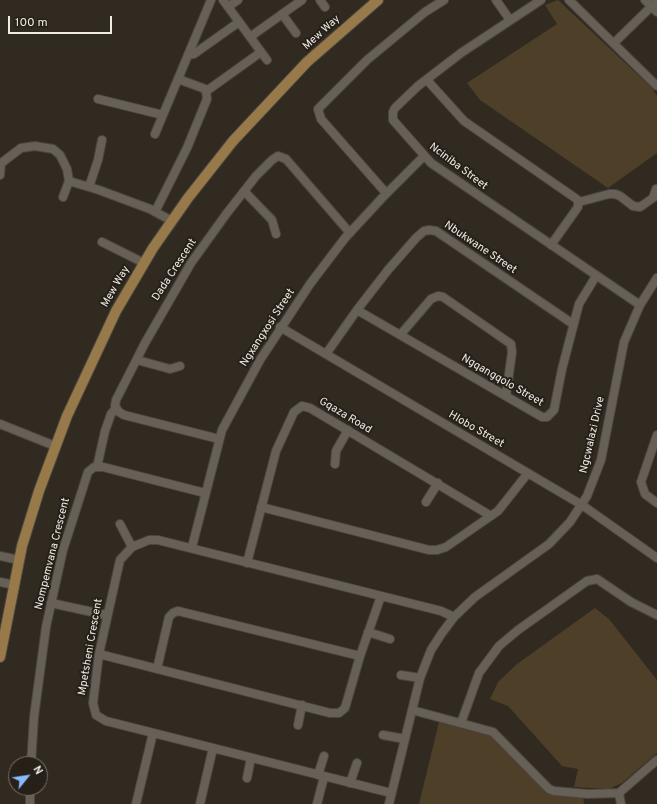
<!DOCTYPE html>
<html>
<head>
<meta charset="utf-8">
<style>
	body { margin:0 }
	#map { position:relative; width:657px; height:804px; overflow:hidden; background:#302a21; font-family:Overpass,sans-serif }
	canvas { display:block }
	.north { position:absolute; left:8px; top:756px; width:40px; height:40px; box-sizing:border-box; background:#262018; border:1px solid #76716a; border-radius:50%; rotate:60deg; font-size:11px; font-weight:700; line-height:16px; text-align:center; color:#eeeae5 }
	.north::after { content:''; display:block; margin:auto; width:14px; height:18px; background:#89bafc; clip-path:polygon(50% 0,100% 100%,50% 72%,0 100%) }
	.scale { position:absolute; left:8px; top:16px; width:104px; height:18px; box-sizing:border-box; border:2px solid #eeeae5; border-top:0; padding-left:5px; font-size:12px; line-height:14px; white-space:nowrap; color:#eeeae5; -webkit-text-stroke:3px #262018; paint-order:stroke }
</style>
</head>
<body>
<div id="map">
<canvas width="657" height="804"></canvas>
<div class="north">N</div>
<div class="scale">100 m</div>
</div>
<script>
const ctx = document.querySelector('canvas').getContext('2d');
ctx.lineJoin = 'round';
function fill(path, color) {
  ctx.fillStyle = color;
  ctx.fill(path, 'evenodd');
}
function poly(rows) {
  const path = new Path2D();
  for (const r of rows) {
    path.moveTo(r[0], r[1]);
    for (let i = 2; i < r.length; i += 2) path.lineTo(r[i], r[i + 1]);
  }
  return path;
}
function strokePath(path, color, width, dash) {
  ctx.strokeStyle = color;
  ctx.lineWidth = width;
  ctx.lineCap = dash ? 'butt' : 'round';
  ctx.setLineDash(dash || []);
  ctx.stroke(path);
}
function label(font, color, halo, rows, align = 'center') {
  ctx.font = font + ' Overpass,sans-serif';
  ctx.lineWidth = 4;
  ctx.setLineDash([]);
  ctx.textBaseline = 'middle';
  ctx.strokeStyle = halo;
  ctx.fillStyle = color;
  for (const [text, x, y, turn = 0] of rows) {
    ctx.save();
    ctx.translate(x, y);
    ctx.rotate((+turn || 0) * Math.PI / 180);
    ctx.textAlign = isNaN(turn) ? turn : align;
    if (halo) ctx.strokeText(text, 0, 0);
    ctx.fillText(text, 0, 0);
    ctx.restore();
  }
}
const green = poly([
	[558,0,652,88,657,96,657,153,608,188,480,100,467,83,557,24,545,5],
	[595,608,609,619,657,680,657,753,622,783,609,789,574,787,578,769,562,766,508,706,490,699,498,682,517,664],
	[439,722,494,737,551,793,583,795,584,804,419,804]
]);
const minor = poly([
	[223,0,267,60],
	[320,0,325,7],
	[496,0,510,20],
	[541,0,461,53,418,86,395,108,393,112,393,120,431,163,640,305],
	[569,0,657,86],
	[645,0,657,12],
	[228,7,238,0],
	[282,14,296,33],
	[250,37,302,0],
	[614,43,657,1],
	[188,55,194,54,239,22],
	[178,79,208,90,261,52],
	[427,80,464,121,578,200,578,207,551,245],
	[98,99,163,115],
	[155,134,211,0],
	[0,164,21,148,35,146,53,149,60,155,67,169,69,181,63,197],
	[0,175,1,163],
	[69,181,99,190,150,209,172,221],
	[89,187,98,160,102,140],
	[244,191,272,220,276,234],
	[386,193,321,119,318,109,367,60,425,12,444,0],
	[579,202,609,194,615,194,620,196,633,206,640,207,653,198,656,189],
	[155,212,187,148,207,99,206,91],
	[102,242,144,263],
	[357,310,542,417,547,417,554,410,562,369,579,304,596,276],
	[280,327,582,505,657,558],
	[401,334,431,299,438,296,443,297,511,344,512,352,506,396],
	[326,354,357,310,388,270,416,238,424,231,429,230,436,231,573,324],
	[137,360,170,369,180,366],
	[0,424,55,446],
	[657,435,641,482,645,494,657,503],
	[219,439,124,415,119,412,115,406,116,400,145,343,191,263,227,213,256,176,272,160,278,156,286,159,350,233],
	[335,464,336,451,348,430],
	[97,467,105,431,111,414,116,408],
	[426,502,438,483],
	[261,507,429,550,437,550,446,547,498,511,528,473],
	[120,524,132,547],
	[192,547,222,430,260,360,310,284,345,238,382,198,424,156],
	[0,556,19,560],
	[247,563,276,451,294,412,302,406,310,408,491,516],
	[0,582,14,585],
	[51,603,106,615],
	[368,632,390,639],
	[99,654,330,713,339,713,345,708,360,656,381,596],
	[157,669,169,617,173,613,178,611,360,656],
	[401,675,420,678],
	[412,710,493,732,549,789,554,791,588,794,619,793,657,760],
	[461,723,479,673,499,646,518,630,587,581,597,579,631,602,657,615],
	[298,725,302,705],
	[383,735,405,739],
	[31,764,34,717,46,627,63,550,88,472,94,467,103,467,205,493],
	[318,775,324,756],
	[247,778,251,758],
	[350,783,357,763],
	[391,793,106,721,96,715,93,703,99,654,120,560,132,547,149,540,158,540,441,611,454,617],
	[619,793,621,804],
	[30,804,30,788],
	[136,804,153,733],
	[200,804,213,748],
	[317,804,324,777],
	[389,804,420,678,431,650,442,633,454,617,475,597,549,544,570,522,587,496,601,460,624,342,640,305,657,278]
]);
const major = poly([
	[0,657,22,546,39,491,67,416,116,311,153,248,188,198,233,141,307,62,378,0]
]);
const streetNames = [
	["Mew Way",322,33,-42],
	["Nciniba Street",458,167,37],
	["Nbukwane Street",480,248,34],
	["Dada Crescent",175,270,-57],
	["Mew Way",116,287,-60],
	["Ngxangxosi Street",268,328,-57],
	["Ngqangqolo Street",502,381,30],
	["Gqaza Road",345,416,31],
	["Hlobo Street",476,430,30],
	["Ngcwalazi Drive",593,435,-77],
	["Nompemvana Crescent",53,554,-76],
	["Mpetsheni Crescent",91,647,-80]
];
fill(green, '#4e3f29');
strokePath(minor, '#4b463f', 10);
strokePath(major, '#4b463f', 12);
strokePath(minor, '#676057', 8);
strokePath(major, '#987949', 10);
label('11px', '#eeeae5', '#262018', streetNames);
</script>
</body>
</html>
